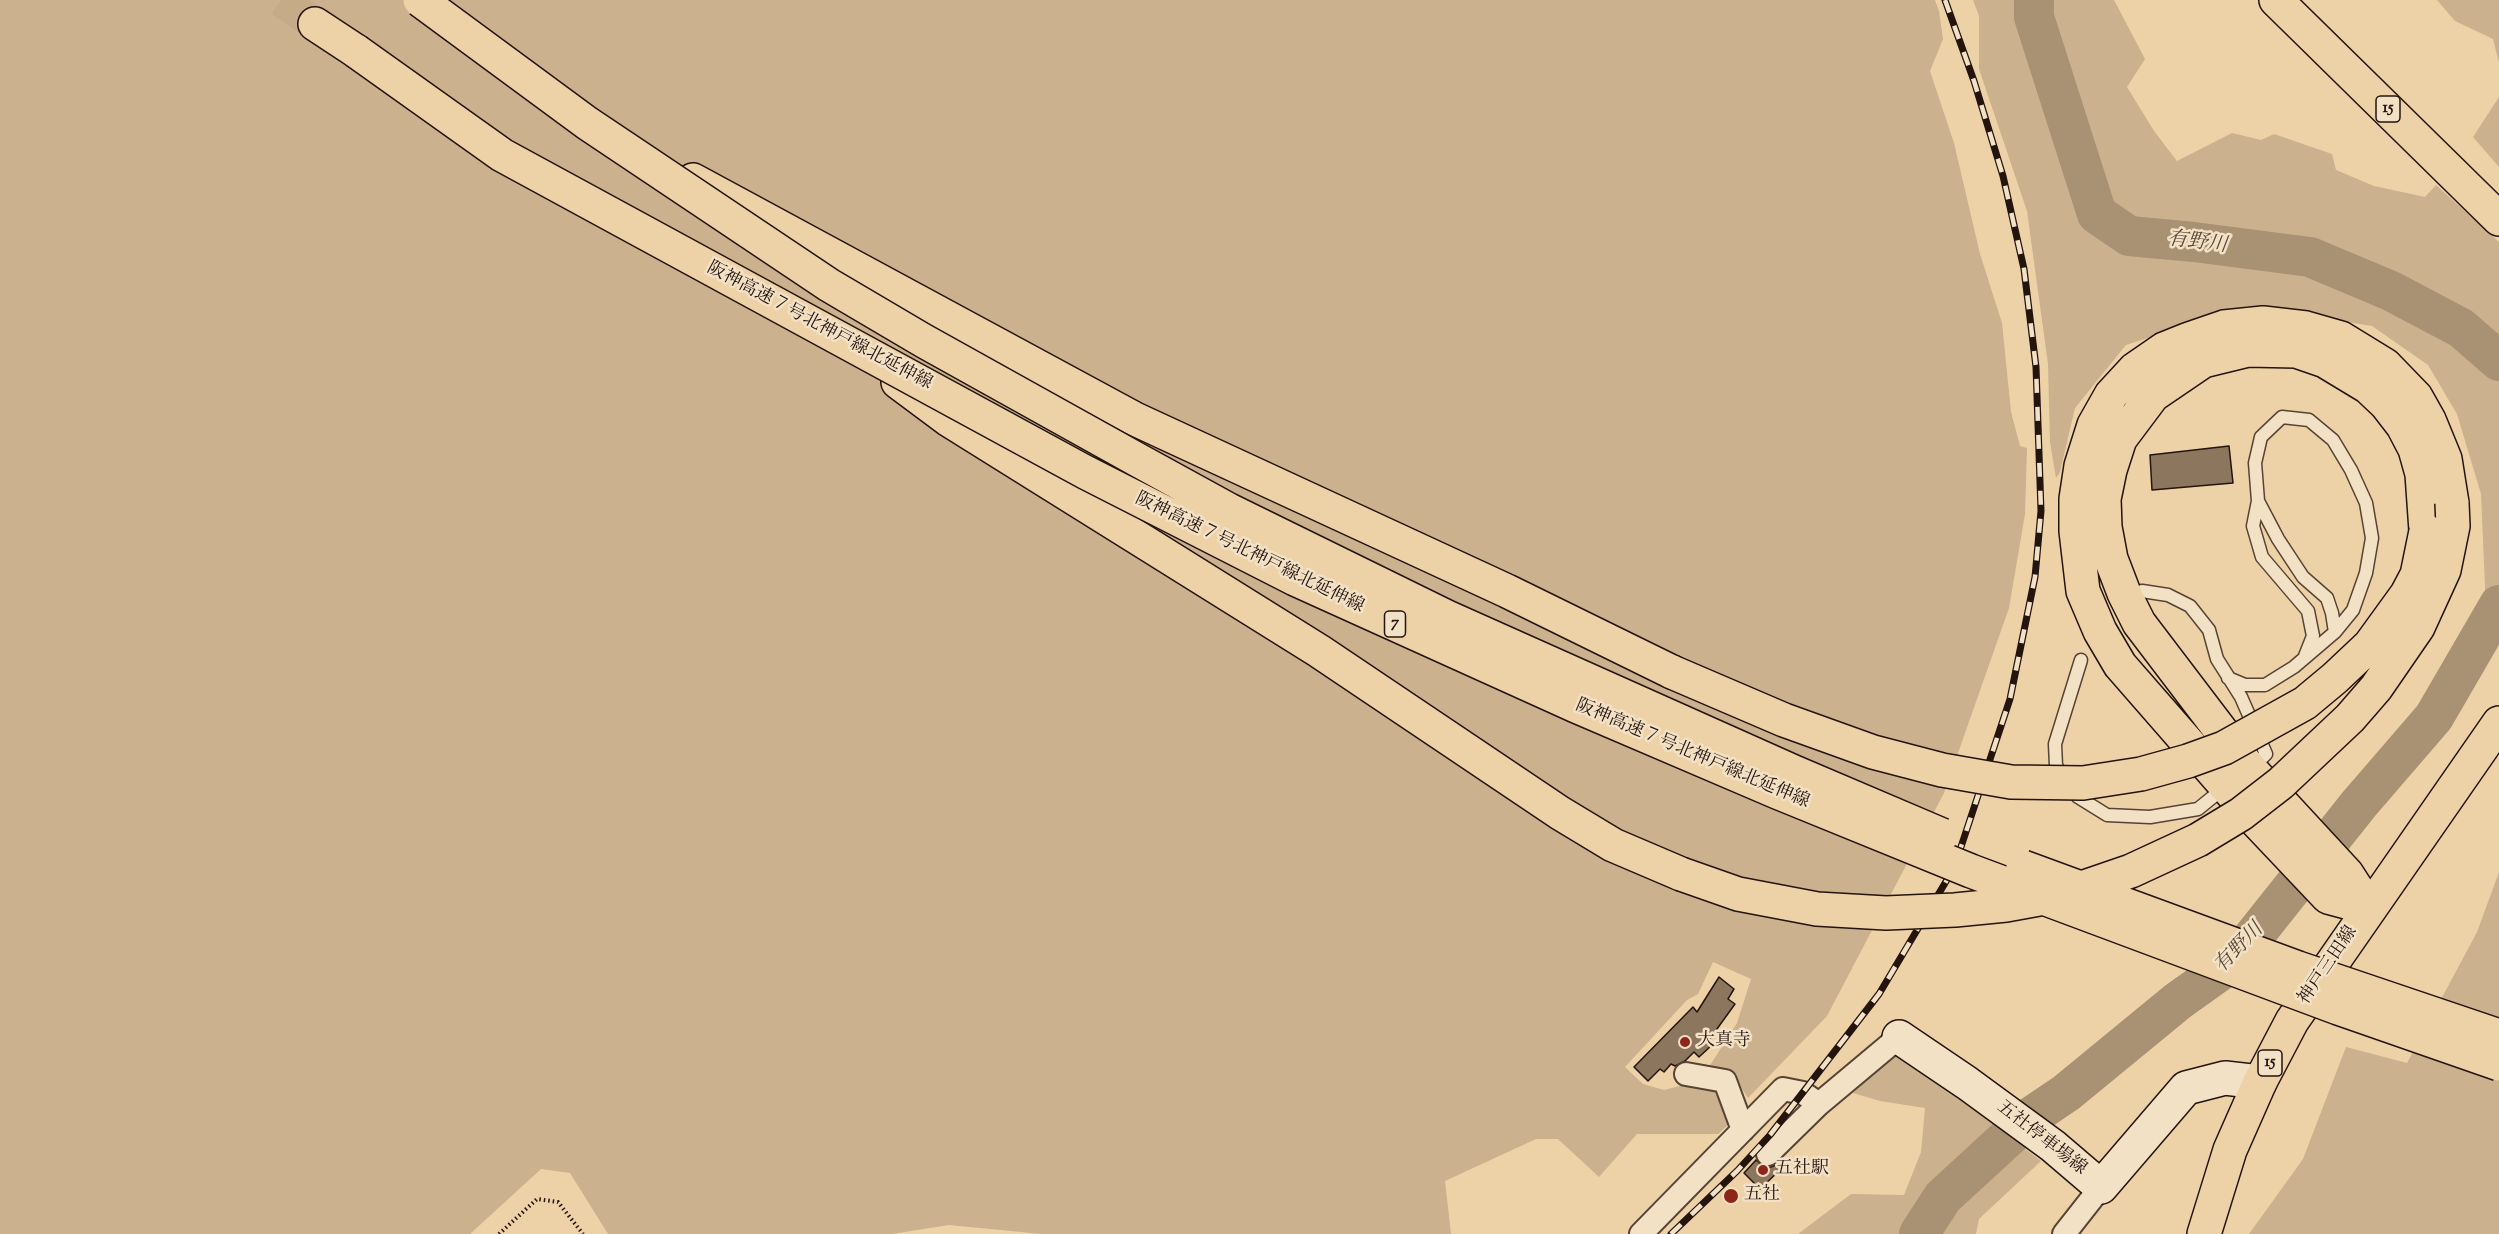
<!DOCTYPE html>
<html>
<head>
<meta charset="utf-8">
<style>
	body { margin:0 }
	canvas { display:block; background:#edd1a7 }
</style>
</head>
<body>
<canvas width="2499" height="1234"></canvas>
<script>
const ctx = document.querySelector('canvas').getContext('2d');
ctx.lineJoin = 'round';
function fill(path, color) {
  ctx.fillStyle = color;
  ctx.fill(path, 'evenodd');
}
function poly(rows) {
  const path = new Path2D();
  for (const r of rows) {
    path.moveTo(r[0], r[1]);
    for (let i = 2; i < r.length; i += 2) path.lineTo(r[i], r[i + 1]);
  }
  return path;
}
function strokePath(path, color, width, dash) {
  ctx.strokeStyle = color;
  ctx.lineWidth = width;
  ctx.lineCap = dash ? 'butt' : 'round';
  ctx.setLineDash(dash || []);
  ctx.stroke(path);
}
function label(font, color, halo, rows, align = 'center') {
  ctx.font = font + ' "Sorts Mill Goudy","Noto Serif JP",serif';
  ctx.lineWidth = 5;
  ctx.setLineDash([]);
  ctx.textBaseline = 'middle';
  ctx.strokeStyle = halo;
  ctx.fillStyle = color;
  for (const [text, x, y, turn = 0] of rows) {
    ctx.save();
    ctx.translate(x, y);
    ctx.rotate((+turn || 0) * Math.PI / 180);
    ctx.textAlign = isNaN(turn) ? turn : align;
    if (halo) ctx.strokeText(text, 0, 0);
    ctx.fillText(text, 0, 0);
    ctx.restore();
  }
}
const green = poly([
	[0,0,1935,0,1939,11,1943,39,1930,71,1954,143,1980,254,2002,323,2011,412,2020,446,2027,448,2025,514,2009,608,1944,793,1827,1016,1748,1098,1734,1076,1709,1067,1737,1023,1751,979,1713,962,1698,994,1687,1000,1625,1067,1643,1084,1664,1090,1691,1083,1717,1089,1731,1122,1718,1134,1637,1134,1599,1177,1558,1139,1536,1139,1445,1181,1451,1234,1042,1234,949,1225,892,1234,608,1234,570,1173,541,1169,470,1234,0,1234],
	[1973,0,2114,0,2145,59,2127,87,2154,131,2177,161,2232,133,2261,140,2274,134,2332,154,2336,170,2374,186,2425,197,2436,185,2499,242,2499,643,2488,656,2481,494,2457,414,2428,365,2372,326,2247,306,2126,345,2075,408,2060,472,2056,478,2050,442,2048,364,2027,211,1979,69,1979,16],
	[2437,0,2499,0,2499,63,2493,39,2455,21],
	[2499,97,2499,167,2473,137],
	[2499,872,2499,1234,2249,1234,2303,1159,2346,1047,2407,1063,2477,932],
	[1896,1050,2041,1161,1979,1219,1976,1234,1798,1234,1851,1194,1904,1195,1921,1152,1925,1108,1880,1101,1853,1093]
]);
const river = poly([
	[2034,0,2034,17,2097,214,2129,236,2194,242,2310,257,2391,291,2461,328,2499,361],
	[1919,1234,1943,1197,2029,1118,2066,1093,2178,1001,2234,961,2359,804,2434,717,2499,605]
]);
const building = poly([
	[2229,446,2233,483,2152,490,2150,455,2229,446],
	[1719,977,1734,989,1728,999,1735,1004,1709,1040,1712,1045,1699,1057,1694,1052,1685,1061,1675,1066,1671,1064,1664,1072,1660,1069,1648,1081,1634,1067,1693,1007,1697,1012,1719,977],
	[1756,1160,1764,1167,1771,1167,1778,1164,1782,1168,1760,1189,1744,1173,1756,1160]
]);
const highwayTunnel = poly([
	[281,0,315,24]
]);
const path = poly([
	[499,1234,537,1199,558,1202,583,1234]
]);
const lane = poly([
	[2258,501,2253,526,2262,557,2308,611,2313,636,2305,656],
	[2142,591,2168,595,2190,606,2209,630,2217,659,2241,697,2266,754,2252,768],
	[2081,660,2055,744,2056,766,2078,797,2107,815,2150,817,2198,809,2225,787],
	[2228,678,2245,685,2265,685,2294,667,2335,632,2353,610,2366,573,2372,538,2366,503,2351,470,2333,440,2309,420,2282,417,2261,437,2255,463,2258,501,2278,539,2303,577,2327,598,2332,613,2335,632]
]);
const street = poly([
	[1686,1074,1725,1081,1743,1130],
	[1768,1154,1819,1104],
	[1641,1234,1783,1089,1803,1093,1819,1104,1899,1037],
	[2064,1234,2101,1187]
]);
const secondary = poly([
	[1899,1037,1967,1083,2053,1146,2101,1187,2186,1088,2225,1078,2260,1082]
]);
const primary = poly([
	[2276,0,2499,219],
	[2204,1234,2230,1150,2260,1082,2292,1021,2499,723]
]);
const highway = poly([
	[315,24,356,51],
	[693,180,1135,419,1507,591,1672,672],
	[898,382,949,420,1319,651,1560,813,1613,845,1681,874],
	[2369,908,2328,897,2257,822,2120,665,2100,631,2083,591,2076,531,2076,499,2081,466,2094,425,2111,395,2135,369,2164,349,2189,339,2224,327,2263,323,2306,328,2341,338,2385,365,2416,397,2429,420,2445,459,2452,503],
	[2369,908,2347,874,2250,769,2139,623,2124,593,2111,559,2105,527,2104,499,2110,470,2120,439,2153,395,2203,361,2248,350,2296,351,2325,361,2368,387,2386,404,2403,426,2415,449,2422,474,2426,531]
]);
const rail = poly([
	[1671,1234,1737,1171,1770,1135,1879,994,1954,868,2010,699,2035,577,2041,511,2036,367,2024,269,2003,176,1974,81,1945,0]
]);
const highwayBridge = poly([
	[420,0,587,123,829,285,924,341,1136,459,1229,510,1447,617,1794,772,1942,835],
	[356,51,502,155,1085,472,1295,579,1576,706,1777,792,1971,871,2338,1008,2499,1064],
	[1672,672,1784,720,1873,752,1942,770,2011,782,2083,783,2141,774,2188,761,2224,748,2305,703,2335,678,2370,645,2407,594,2417,575,2426,531],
	[2023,867,2298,968,2499,1036],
	[1681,874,1738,894,1817,909,1886,913,1955,910,2006,905,2061,895,2131,871,2198,840,2241,814,2281,783,2350,718,2376,688,2418,627,2444,570,2453,526,2452,503]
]);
const markers = [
	[1685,1042,6,"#8f2418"],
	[1763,1170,6,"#8f2418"],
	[1731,1196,8,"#8f2418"]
];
const shields = [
	[2388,109,24],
	[1395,624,21],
	[2270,1063,24]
];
const shieldNames = [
	["15",2388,109],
	["7",1395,624],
	["15",2270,1063]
];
const streetNames = [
	["阪神高速７号北神戸線北延伸線",819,327,28],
	["阪神高速７号北神戸線北延伸線",1249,554,26],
	["阪神高速７号北神戸線北延伸線",1692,755,23],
	["神戸三田線",2329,966,-56],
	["五社停車場線",2041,1139,38]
];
const poiNames = [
	["大真寺",1697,1042],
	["五社駅",1775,1170],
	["五社",1744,1196]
];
const waterNames = [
	["有野川",2197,244,7],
	["有野川",2240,949,-46]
];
fill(green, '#cbb18d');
strokePath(river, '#a99173', 40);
fill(building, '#8d765e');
strokePath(building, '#24140e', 1.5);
strokePath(highwayTunnel, '#c5ab88', 33, [33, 16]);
strokePath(lane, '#564334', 15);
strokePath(street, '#564334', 26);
strokePath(secondary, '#24140e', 36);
strokePath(primary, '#24140e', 36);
strokePath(highway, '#24140e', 36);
strokePath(path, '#24140e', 4, [1.5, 3]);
strokePath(lane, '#f3e1c6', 12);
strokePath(street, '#f3e1c6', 22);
strokePath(secondary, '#f3e1c6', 33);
strokePath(primary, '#edd1a7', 33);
strokePath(highway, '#edd1a7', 33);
strokePath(rail, '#24140e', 7);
strokePath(rail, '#f3e1c6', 4.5, [14]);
strokePath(highwayBridge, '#24140e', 36, []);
strokePath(highwayBridge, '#edd1a7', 33);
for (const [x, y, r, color] of markers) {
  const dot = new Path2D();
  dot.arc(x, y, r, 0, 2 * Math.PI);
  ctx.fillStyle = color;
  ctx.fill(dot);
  strokePath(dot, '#f3e1c6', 2);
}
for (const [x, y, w] of shields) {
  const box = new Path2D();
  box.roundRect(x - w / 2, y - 13, w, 26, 4.5);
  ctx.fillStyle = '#f3e1c6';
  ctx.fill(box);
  strokePath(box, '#24140e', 1.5);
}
label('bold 16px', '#24140e', null, shieldNames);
label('18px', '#24140e', '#f3e1c6', streetNames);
label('18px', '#24140e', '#f3e1c6', poiNames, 'left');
label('italic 20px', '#594636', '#f3e1c6', waterNames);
</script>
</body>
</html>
